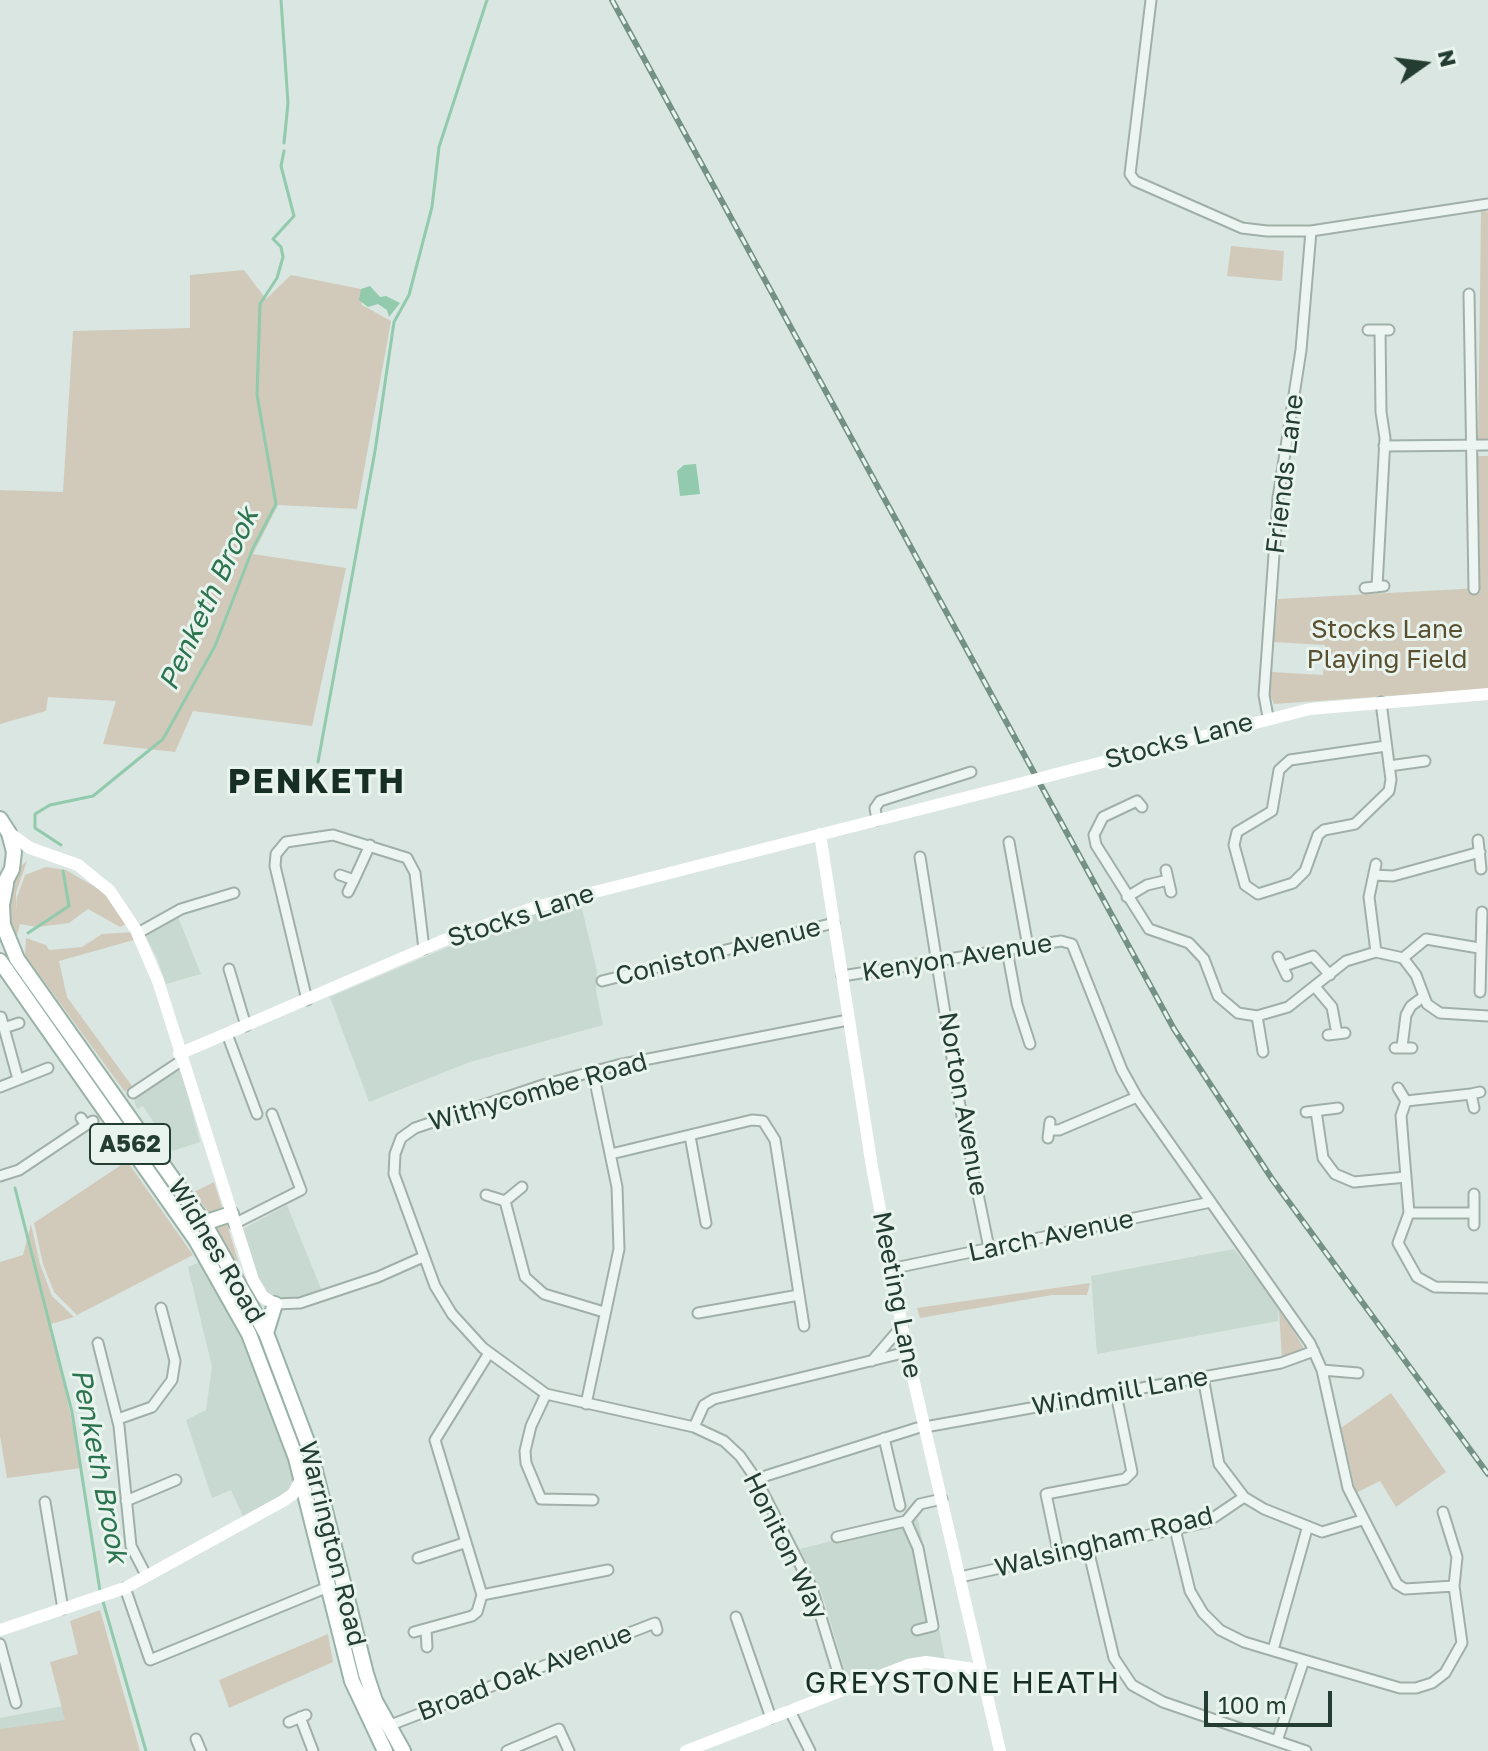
<!DOCTYPE html>
<html>
<head>
<meta charset="utf-8">
<style>
	body { margin:0 }
	#map { position:relative; width:1488px; height:1751px; overflow:hidden; background:#dae6e1; font-family:"Golos Text",sans-serif }
	canvas { display:block }
	.north { position:absolute; left:1384px; top:24px; width:80px; height:80px; -webkit-text-stroke:6px #e9f4ef; paint-order:stroke; rotate:76deg; font-size:22px; font-weight:700; line-height:32px; text-align:center; color:#243d32 }
	.north::after { content:''; display:block; margin:auto; width:28px; height:36px; background:#243d32; clip-path:polygon(50% 0,100% 100%,50% 72%,0 100%) }
	.scale { position:absolute; left:1204px; top:1691px; width:128px; height:36px; box-sizing:border-box; border:4px solid #243d32; border-top:0; padding-left:10px; font-size:24px; line-height:28px; white-space:nowrap; color:#243d32; -webkit-text-stroke:6px #e9f4ef; paint-order:stroke }
</style>
</head>
<body>
<div id="map">
<canvas width="1488" height="1751"></canvas>
<div class="north">N</div>
<div class="scale">100 m</div>
</div>
<script>
const ctx = document.querySelector('canvas').getContext('2d');
ctx.lineJoin = 'round';
function fill(path, color) {
  ctx.fillStyle = color;
  ctx.fill(path, 'evenodd');
}
function poly(rows) {
  const path = new Path2D();
  for (const r of rows) {
    path.moveTo(r[0], r[1]);
    for (let i = 2; i < r.length; i += 2) path.lineTo(r[i], r[i + 1]);
  }
  return path;
}
function strokePath(path, color, width, dash) {
  ctx.strokeStyle = color;
  ctx.lineWidth = width;
  ctx.lineCap = dash ? 'butt' : 'round';
  ctx.setLineDash(dash || []);
  ctx.stroke(path);
}
function label(font, color, halo, rows, align = 'center') {
  ctx.font = font + ' "Golos Text",sans-serif';
  ctx.lineWidth = 6;
  ctx.setLineDash([]);
  ctx.textBaseline = 'middle';
  ctx.strokeStyle = halo;
  ctx.fillStyle = color;
  for (const [text, x, y, turn = 0] of rows) {
    ctx.save();
    ctx.translate(x, y);
    ctx.rotate((+turn || 0) * Math.PI / 180);
    ctx.textAlign = isNaN(turn) ? turn : align;
    if (halo) ctx.strokeText(text, 0, 0);
    ctx.fillText(text, 0, 0);
    ctx.restore();
  }
}
const built = poly([
	[580,901,597,971,596,991,603,1025,470,1062,369,1102,330,997,510,921],
	[168,910,178,917,201,974,166,984,157,958,139,925],
	[181,1068,200,1142,172,1151,165,1134,160,1132,143,1106,137,1109,133,1097],
	[287,1205,324,1296,293,1307,264,1294,239,1231],
	[1234,1249,1279,1306,1278,1321,1097,1354,1091,1276],
	[200,1262,238,1328,301,1492,298,1498,246,1523,231,1490,212,1498,186,1420,206,1410,212,1367,188,1267],
	[918,1519,945,1660,848,1682,822,1594,800,1549],
	[84,1702,85,1751,0,1751,0,1718]
]);
const green = poly([
	[1481,210,1488,212,1488,446,1478,445],
	[1231,246,1284,251,1282,281,1227,276],
	[244,270,266,299,291,275,361,289,362,305,391,321,357,509,278,505,253,554,346,568,312,726,193,711,175,752,103,744,116,701,48,697,46,711,0,724,0,490,63,492,73,331,190,328,190,275],
	[1478,456,1488,456,1488,689,1274,704,1270,694,1272,672,1323,675,1325,645,1273,642,1278,599,1480,588],
	[27,861,16,893,17,911,17,897,25,875,46,867,66,870,109,895,128,923,120,927,88,909,69,923,37,927,20,924,16,939,7,917,9,890,19,868],
	[134,932,134,940,59,961,67,997,132,1086,125,1092,27,958,113,1081,111,1083,17,945,25,956,26,938,46,945,49,950,82,947,102,934],
	[127,1161,193,1255,77,1315,54,1292,43,1264,34,1223],
	[214,1182,222,1207,214,1214,208,1212,194,1192],
	[224,1222,227,1224,243,1278,216,1229],
	[31,1224,40,1264,52,1296,74,1317,51,1324,82,1468,7,1478,0,1436,0,1262,23,1255],
	[1090,1283,1087,1295,1052,1295,920,1318,917,1308],
	[1279,1311,1283,1313,1306,1352,1282,1358],
	[1391,1393,1446,1472,1396,1507,1380,1481,1356,1493,1341,1428],
	[100,1610,140,1751,0,1751,0,1729,65,1720,50,1662,78,1654,70,1621],
	[328,1634,333,1662,229,1708,219,1680]
]);
const water = poly([
	[370,286,380,297,386,296,400,303,389,317,387,310,378,304,368,307,359,300,361,289],
	[696,464,700,494,680,496,677,471,684,465]
]);
const stream = poly([
	[281,0,288,103,284,143],
	[318,762,375,451,394,322,409,295,432,207,439,147,487,0],
	[61,845,35,828,35,814,50,805,93,796,163,739,215,646,253,548,276,504,257,395,260,304,277,278,283,257,281,247,273,239,294,216,281,166,284,151],
	[28,933,69,906,63,871],
	[15,1188,72,1412,100,1591],
	[102,1598,146,1751]
]);
const street = poly([
	[1151,0,1130,174,1135,181,1242,228,1267,231,1311,231,1488,204],
	[1469,294,1474,589],
	[1368,330,1389,330],
	[1384,446,1488,445],
	[1377,587,1385,438,1381,412,1380,330],
	[1365,588,1384,586],
	[1381,702,1391,780,1389,791,1355,824,1324,830,1318,835,1305,871,1293,883,1258,894,1245,885,1234,845,1237,832,1272,811,1279,770,1290,760,1386,746],
	[1268,717,1264,695,1278,498,1301,350,1311,231],
	[1389,766,1425,761],
	[1142,807,1137,801,1103,817,1094,835,1096,845,1149,929,1189,943,1204,959,1218,996,1238,1013,1257,1016,1288,1007,1346,961,1376,952,1403,958,1416,975,1427,1004,1440,1013,1488,1016],
	[877,820,875,808,880,801,971,772],
	[1478,840,1481,869],
	[1009,842,1028,947],
	[920,857,959,1101,989,1248],
	[1166,870,1171,892],
	[340,875,354,880,348,892],
	[1374,875,1393,876,1480,852],
	[354,880,370,845],
	[1127,897,1147,885,1168,880],
	[138,933,181,909,234,893],
	[1007,950,1017,1004,1030,1044],
	[1376,952,1369,897,1376,864],
	[1278,957,1287,976],
	[1403,958,1426,939,1479,948],
	[1284,966,1313,956,1330,975],
	[229,969,246,1026],
	[842,976,1061,941,1072,944,1122,1070,1137,1097,1310,1343,1322,1370,1348,1488,1397,1584,1405,1589,1454,1586],
	[602,981,834,923],
	[1316,988,1332,1007,1337,1034],
	[1480,992,1482,912],
	[307,1000,275,866,276,854,286,842,333,835,407,858,415,873,424,949],
	[1257,1016,1263,1052],
	[1,1017,18,1079],
	[4,1028,19,1023],
	[227,1034,257,1114],
	[1328,1035,1345,1033],
	[1402,1047,1406,1015,1411,1006,1423,997],
	[1395,1048,1412,1048],
	[0,1087,48,1068],
	[1398,1088,1406,1101,1401,1116,1406,1177],
	[133,1093,181,1061],
	[1406,1101,1471,1094],
	[1474,1108,1471,1094,1480,1092],
	[1316,1111,1323,1158,1335,1174,1354,1182,1406,1177,1409,1213,1398,1243,1417,1277,1435,1287,1488,1288],
	[1306,1112,1338,1108],
	[81,1118,86,1125,93,1121],
	[1049,1130,1059,1130,1137,1097],
	[690,1136,706,1223],
	[1048,1138,1050,1122],
	[611,1154,752,1120,763,1121,775,1140,804,1326],
	[0,1176,19,1170,86,1125],
	[486,1195,505,1201,522,1187],
	[505,1201,525,1277,544,1294,604,1312],
	[1409,1213,1474,1213],
	[234,1224,301,1190,272,1114],
	[1474,1225,1474,1194],
	[890,1269,1211,1202],
	[275,1304,300,1303,378,1277,423,1257],
	[698,1313,799,1295],
	[98,1343,119,1426,131,1546,146,1575],
	[872,1361,902,1326],
	[1322,1370,1358,1373],
	[1203,1377,1219,1464,1244,1497,1264,1509,1322,1532,1362,1520],
	[546,1394,531,1426,525,1451,526,1463,541,1499,593,1500],
	[586,1404,619,1249,617,1187,593,1072],
	[118,1419,152,1407,172,1380,175,1361,161,1308],
	[694,1427,704,1405,714,1399,907,1352],
	[925,1427,1281,1363,1314,1351],
	[884,1438,900,1506],
	[756,1479,917,1428],
	[126,1501,176,1480],
	[45,1502,63,1609],
	[906,1521,920,1504,942,1499],
	[1175,1529,1190,1591,1203,1613,1220,1630,1244,1642,1304,1660,1400,1688,1416,1688,1432,1683,1445,1673,1462,1643,1454,1586,1457,1557,1443,1512],
	[837,1537,906,1521,918,1548,933,1626,917,1630],
	[1088,1549,1114,1658,1132,1685,1163,1702,1306,1751],
	[1059,1556,1046,1494,1125,1479,1132,1472,1116,1394],
	[418,1558,464,1543],
	[960,1577,1207,1522,1244,1497],
	[125,1588,150,1660,328,1587],
	[482,1595,608,1570],
	[736,1617,771,1718],
	[426,1629,427,1647],
	[414,1632,472,1616,477,1612,482,1595,435,1440,489,1353],
	[0,1644,16,1703],
	[1273,1650,1307,1529],
	[843,1689,812,1588,756,1479,740,1456,724,1441,694,1427,546,1394,483,1348,452,1314,435,1286,394,1174,395,1154,401,1138,415,1128,546,1084,618,1065,848,1020],
	[790,1711,810,1751],
	[300,1717,313,1751],
	[289,1722,306,1715],
	[388,1726,655,1623,657,1630],
	[196,1739,201,1751],
	[1277,1741,1304,1660],
	[507,1751,559,1729,569,1751]
]);
const secondary = poly([
	[1056,774,1310,709,1488,694],
	[9,833,30,848,78,865,110,891,136,930,158,981,253,1280,263,1297,275,1304],
	[820,834,872,1167,907,1352,1000,1751],
	[179,1054,442,941,536,907,1019,784],
	[0,1630,125,1588,283,1501,293,1494,302,1478],
	[686,1751,908,1665,926,1662,981,1670]
]);
const primary = poly([
	[0,819,9,833,14,852,12,869,0,892],
	[6,884,2,905,3,925,17,959,204,1223,266,1333,309,1447,366,1674,375,1701,403,1751],
	[0,961,196,1240,249,1334,296,1458,352,1681,385,1751],
	[204,1223,231,1214],
	[266,1333,275,1304]
]);
const rail = poly([
	[612,0,1174,1029,1272,1179,1488,1474]
]);
const secondaryBridge = poly([
	[1019,784,1056,774]
]);
const shields = [
	[130,1144,80]
];
const shieldNames = [
	["A562",130,1144]
];
const streetNames = [
	["Friends Lane",1285,474,-83],
	["Stocks Lane",1179,741,-15],
	["Stocks Lane",521,916,-18],
	["Coniston Avenue",718,952,-14],
	["Kenyon Avenue",957,958,-9],
	["Withycombe Road",538,1092,-16],
	["Norton Avenue",963,1104,80],
	["Larch Avenue",1051,1236,-12],
	["Widnes Road",216,1251,59],
	["Meeting Lane",897,1295,79],
	["Windmill Lane",1120,1392,-10],
	["Walsingham Road",1104,1542,-14],
	["Warrington Road",332,1544,76],
	["Honiton Way",785,1546,64],
	["Broad Oak Avenue",525,1673,-21]
];
const parkNames = [
	["Stocks Lane",1387,630],
	["Playing Field",1387,660]
];
const waterNames = [
	["Penketh Brook",209,599,-65],
	["Penketh Brook",99,1466,79]
];
const quarterNames = [
	["GREYSTONE HEATH",963,1683]
];
const districtNames = [
	["PENKETH",317,782]
];
fill(built, '#c8d9d1');
fill(green, '#d1cabb');
fill(water, '#91caac');
strokePath(stream, '#91caac', 3);
strokePath(street, '#a0b0a9', 13);
strokePath(primary, '#99b3a7', 18);
strokePath(street, '#edf5f2', 9);
strokePath(secondary, '#fff', 12);
strokePath(primary, '#fff', 14);
strokePath(rail, '#739184', 6);
strokePath(rail, '#e9f4ef', 3, [9]);
strokePath(secondaryBridge, '#fff', 12);
for (const [x, y, w] of shields) {
  const box = new Path2D();
  box.roundRect(x - w / 2, y - 20, w, 40, 6);
  ctx.fillStyle = '#e9f4ef';
  ctx.fill(box);
  strokePath(box, '#243d32', 2);
}
label('bold 24px', '#243d32', null, shieldNames);
label('26px', '#243d32', '#e9f4ef', streetNames);
label('26px', '#5a5030', '#e9f4ef', parkNames);
label('italic 28px', '#2b744f', '#e9f4ef', waterNames);
ctx.letterSpacing = '2px';
label('30px', '#162e24', '#e9f4ef', quarterNames);
ctx.letterSpacing = '0px';
ctx.letterSpacing = '2px';
label('bold 34px', '#162e24', '#e9f4ef', districtNames);
ctx.letterSpacing = '0px';
</script>
</body>
</html>
